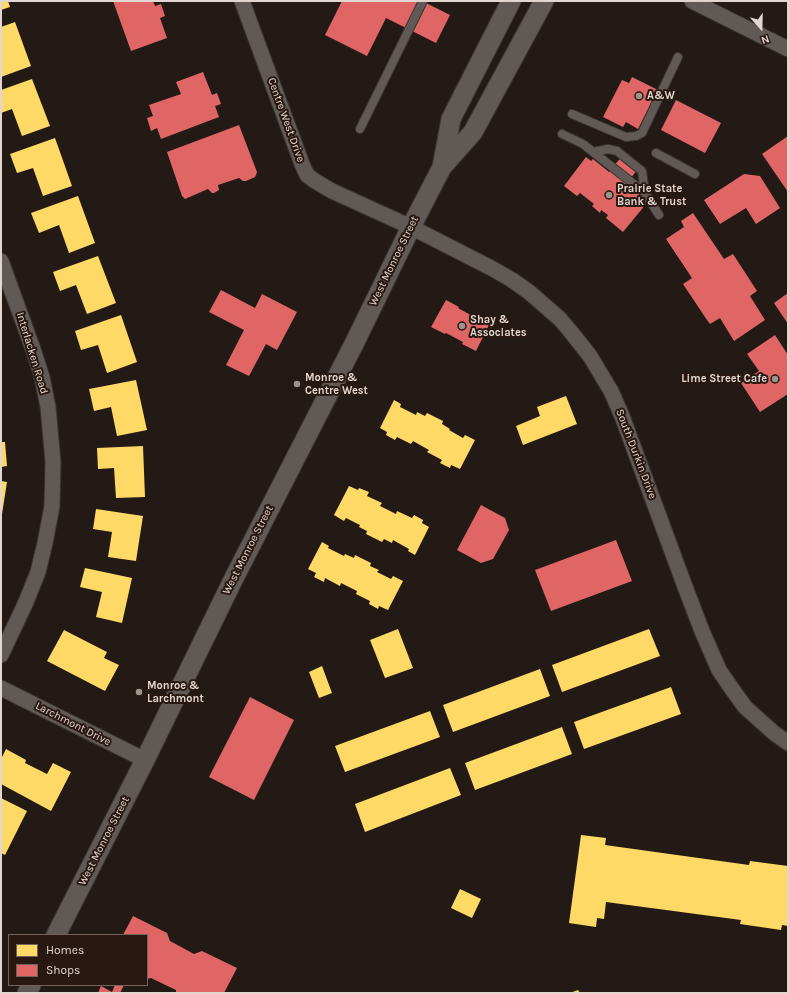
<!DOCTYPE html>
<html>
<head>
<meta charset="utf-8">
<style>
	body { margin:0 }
	#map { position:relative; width:789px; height:994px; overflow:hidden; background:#231a16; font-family:Karla,sans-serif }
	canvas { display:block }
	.frame { position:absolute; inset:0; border:2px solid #e1d6d0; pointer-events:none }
	.legend { position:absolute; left:8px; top:934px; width:140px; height:52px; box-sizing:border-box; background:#281811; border:1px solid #72645d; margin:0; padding:5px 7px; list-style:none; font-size:12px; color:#e1d6d0 }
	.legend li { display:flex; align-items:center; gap:8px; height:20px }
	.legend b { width:20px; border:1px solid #72645d }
	.north { position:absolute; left:741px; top:8px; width:40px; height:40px; -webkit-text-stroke:3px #281811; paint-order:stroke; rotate:160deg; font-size:11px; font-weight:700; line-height:16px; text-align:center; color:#e1d6d0 }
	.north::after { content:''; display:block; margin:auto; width:14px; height:18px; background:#e1d6d0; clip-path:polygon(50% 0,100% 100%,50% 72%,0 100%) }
</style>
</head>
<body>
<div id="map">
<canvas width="789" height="994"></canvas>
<div class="frame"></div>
<ul class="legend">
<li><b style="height:11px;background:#ffd966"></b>Homes</li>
<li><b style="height:11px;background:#e06666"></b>Shops</li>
</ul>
<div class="north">N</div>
</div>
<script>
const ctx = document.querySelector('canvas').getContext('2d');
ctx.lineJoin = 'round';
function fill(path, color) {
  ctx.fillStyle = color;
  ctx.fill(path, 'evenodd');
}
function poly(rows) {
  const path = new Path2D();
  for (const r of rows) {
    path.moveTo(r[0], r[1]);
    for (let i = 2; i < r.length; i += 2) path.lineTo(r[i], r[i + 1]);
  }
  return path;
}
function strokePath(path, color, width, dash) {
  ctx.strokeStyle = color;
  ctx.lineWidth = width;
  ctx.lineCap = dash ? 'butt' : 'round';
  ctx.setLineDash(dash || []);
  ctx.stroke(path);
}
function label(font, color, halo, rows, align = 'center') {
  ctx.font = font + ' Karla,sans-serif';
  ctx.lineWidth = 4;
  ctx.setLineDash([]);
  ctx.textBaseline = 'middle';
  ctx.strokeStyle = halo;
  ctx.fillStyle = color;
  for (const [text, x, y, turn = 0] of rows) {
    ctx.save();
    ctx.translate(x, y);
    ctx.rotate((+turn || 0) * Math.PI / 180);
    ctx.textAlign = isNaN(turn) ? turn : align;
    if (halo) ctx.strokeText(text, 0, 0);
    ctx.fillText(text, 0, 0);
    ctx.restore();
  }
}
const homes = poly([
	[1,1,8,1,10,7,1,10],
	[15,22,31,66,1,77,1,27],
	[32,79,50,126,22,136,12,109,1,113,1,90],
	[55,138,72,186,43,196,33,168,17,173,10,154],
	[78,196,95,243,69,253,59,225,39,233,31,213],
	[98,256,116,303,87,314,76,285,60,291,53,272],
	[121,315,137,362,107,373,98,345,81,350,75,331],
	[136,380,147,430,117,436,111,407,94,411,89,389],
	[566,396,577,424,523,445,516,426,540,416,537,407],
	[394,400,401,404,400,407,416,415,417,412,425,416,427,413,443,421,442,424,450,429,449,430,463,438,465,435,475,440,460,469,451,465,450,468,440,463,442,460,427,452,429,450,413,441,411,444,397,437,395,440,386,435,387,432,380,428],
	[1,442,5,442,7,466,1,467],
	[143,446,145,497,116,498,114,468,98,469,97,448],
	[1,481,7,482,2,514,1,514],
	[349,486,358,490,359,488,369,492,367,496,382,503,380,506,396,514,397,511,412,518,414,515,423,520,422,523,429,527,415,555,408,551,409,549,393,540,392,543,384,539,382,542,366,534,367,531,359,527,360,525,346,518,344,521,334,515],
	[96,509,143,516,136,561,108,557,112,532,93,529],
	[322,542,329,546,328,548,344,556,345,554,354,558,355,555,371,563,370,566,379,570,377,572,391,579,393,576,403,581,388,610,379,606,378,609,369,604,370,601,356,594,357,591,341,583,340,586,325,578,324,582,314,577,316,573,308,569],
	[85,568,132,578,122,623,96,617,102,592,80,587],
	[398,629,413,668,385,678,370,640],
	[649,629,660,656,562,692,552,665],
	[64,630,107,652,104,658,119,665,105,691,47,661],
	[322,666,332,693,319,698,309,672],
	[540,669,550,696,453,732,443,705],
	[671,687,681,714,584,749,574,722],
	[430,711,440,737,345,772,335,746],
	[562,727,572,754,475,790,465,763],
	[6,749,26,760,25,763,47,774,53,763,71,772,51,811,1,784,1,759],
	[450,768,461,795,365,832,355,804],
	[1,798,27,811,5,855,1,853],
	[581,835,606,838,605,845,749,865,750,861,788,866,788,926,782,925,781,930,740,924,741,920,606,902,604,919,597,918,596,927,569,923],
	[460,889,481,899,472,918,451,908],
	[578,990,580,993,570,993]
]);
const shops = poly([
	[113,1,153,1,155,6,161,4,165,16,160,18,167,38,131,51],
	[342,1,422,1,450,15,436,43,386,18,367,56,325,35],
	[203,72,212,95,217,93,221,104,215,106,219,117,161,139,157,128,151,131,147,118,153,116,149,105,181,94,176,82],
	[632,77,658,90,638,129,626,122,623,127,603,117,622,80,629,83],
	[676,100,721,123,705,153,661,130],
	[239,125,257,172,256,175,255,177,246,181,243,181,239,178,218,185,219,190,214,193,212,193,208,189,185,199,182,196,167,152],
	[788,136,788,192,762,154],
	[622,156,638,169,626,184,643,197,641,200,646,204,623,232,606,218,608,215,601,210,600,213,592,206,594,204,580,193,577,196,564,186,586,157,591,161,593,159,609,172],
	[744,174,760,176,780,208,756,224,746,208,720,224,704,200],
	[693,213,724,259,733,254,757,291,750,296,765,320,734,341,720,318,710,324,707,320,683,284,692,278,666,239,684,227,681,221],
	[221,290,255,308,262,294,297,312,277,350,266,344,249,376,226,365,244,330,209,312],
	[788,293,788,324,774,303],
	[446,300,459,307,458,308,476,318,477,316,490,323,476,351,462,344,463,342,446,333,445,334,431,327],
	[775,335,788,355,788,394,760,412,741,383,759,371,747,354],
	[481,505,505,518,509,530,493,559,481,563,457,550],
	[616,540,632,581,551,611,535,570],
	[250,697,294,720,254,800,209,777],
	[133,916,167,933,170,941,194,954,202,951,237,968,224,993,176,993,176,990,151,978,147,979,147,935,123,935],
	[115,985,124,985,120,993,98,993,101,986,112,992]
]);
const service = poly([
	[572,114,626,137,636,136,642,133,678,57],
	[360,129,423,1],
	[562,134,583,144,645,193,659,215],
	[593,152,608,149,617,151,642,171,645,193],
	[656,153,695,174]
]);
const minor = poly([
	[242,1,302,164,307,175,315,181,332,191,411,227,493,269,512,280,529,292,560,319,571,332,590,356,611,391,622,416,684,584,702,631,719,670,732,689,745,707,774,733,788,743],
	[692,1,788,49],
	[1,261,33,349,42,377,48,407,53,462,52,506,45,543,38,572,26,602,1,655],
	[1,688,145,760]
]);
const tertiary = poly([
	[442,167,451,119,511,1],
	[56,935,145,760,233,580,355,342,411,227,442,167,473,132,544,1],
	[27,993,31,985]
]);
const markers = [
	[639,96,4,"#9e948f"],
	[609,195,4,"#9e948f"],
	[462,326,4,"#9e948f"],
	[775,379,4,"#9e948f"],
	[297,384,4,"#9e948f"],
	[139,692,4,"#9e948f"]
];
const poiNames = [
	["A&W",647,96],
	["Prairie State",617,189],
	["Bank & Trust",617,202],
	["Shay &",470,320],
	["Associates",470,333],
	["Monroe &",305,378],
	["Centre West",305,391],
	["Lime Street Cafe",767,379,"right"],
	["Monroe &",147,686],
	["Larchmont",147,699]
];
const streetNames = [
	["Centre West Drive",286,120,70],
	["West Monroe Street",394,261,-64],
	["Interlacken Road",32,353,73],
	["South Durkin Drive",636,454,69],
	["West Monroe Street",248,550,-63],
	["Larchmont Drive",73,724,27],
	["West Monroe Street",104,841,-63]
];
fill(homes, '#ffd966');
fill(shops, '#e06666');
strokePath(service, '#3b3430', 10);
strokePath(minor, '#3b3430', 17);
strokePath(tertiary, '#3b3430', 21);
strokePath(service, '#605956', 8);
strokePath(minor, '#605956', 15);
strokePath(tertiary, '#605956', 19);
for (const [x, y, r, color] of markers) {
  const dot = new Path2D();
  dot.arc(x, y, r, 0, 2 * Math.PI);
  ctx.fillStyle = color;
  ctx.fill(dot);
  strokePath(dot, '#281811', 1.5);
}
label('bold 11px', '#e1d6d0', '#281811', poiNames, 'left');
label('11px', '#e1d6d0', '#281811', streetNames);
</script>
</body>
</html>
